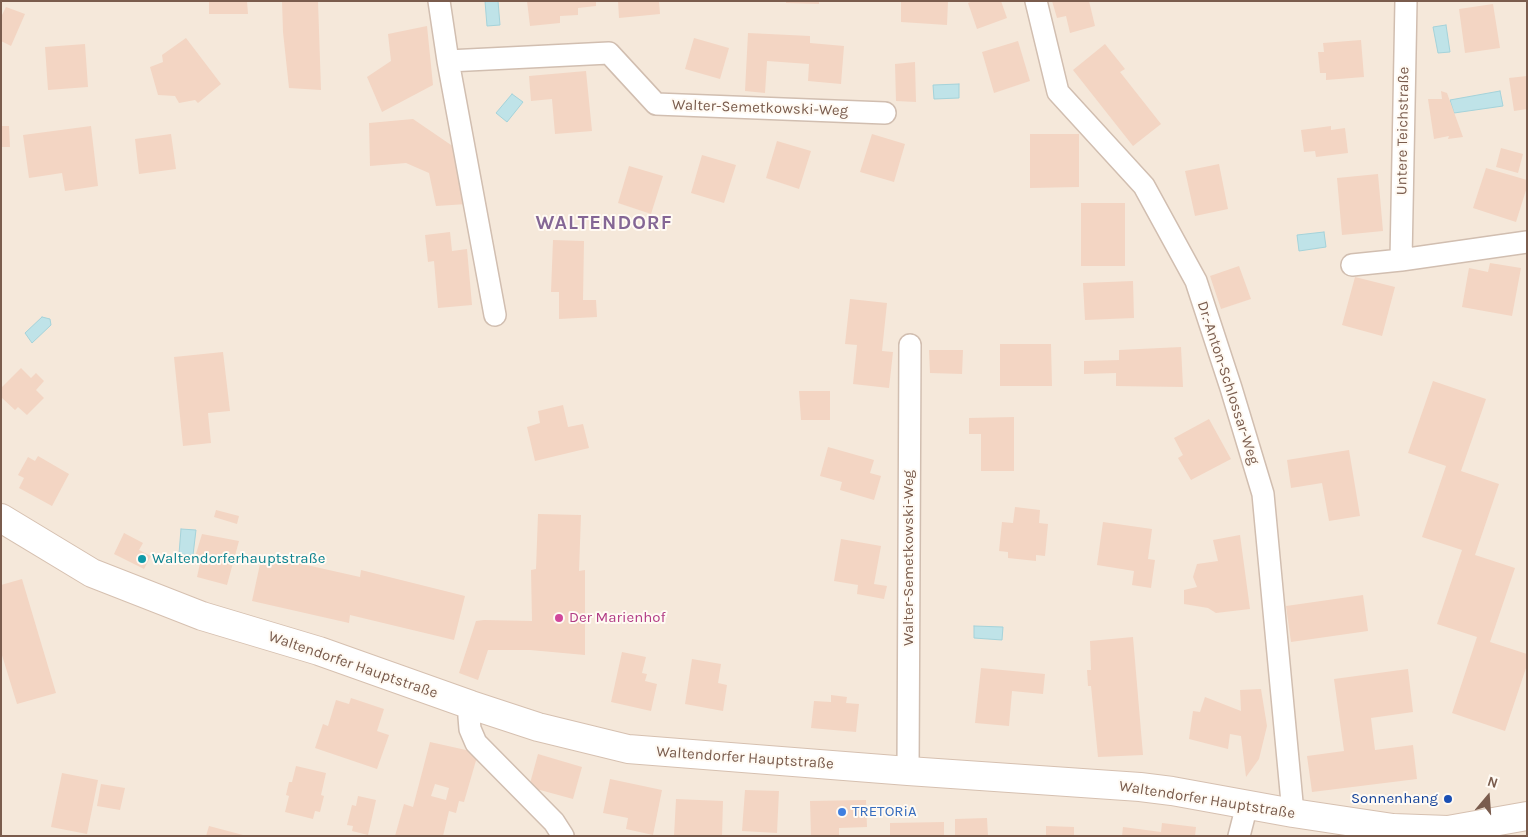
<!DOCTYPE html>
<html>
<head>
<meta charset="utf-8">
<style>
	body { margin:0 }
	#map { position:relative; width:1528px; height:837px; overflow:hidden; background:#fdf6ec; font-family:Karla,sans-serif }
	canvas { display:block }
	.frame { position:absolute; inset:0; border:2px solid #7a5c4d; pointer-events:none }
	.north { position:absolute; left:1463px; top:772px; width:50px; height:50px; -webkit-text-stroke:4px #fffaf3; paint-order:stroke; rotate:18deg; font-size:14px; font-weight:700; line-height:20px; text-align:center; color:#7a5c4d }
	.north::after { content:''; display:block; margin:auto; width:18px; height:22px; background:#7a5c4d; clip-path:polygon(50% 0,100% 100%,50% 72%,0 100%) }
</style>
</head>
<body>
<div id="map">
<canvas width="1528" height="837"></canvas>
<div class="frame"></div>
<div class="north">N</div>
</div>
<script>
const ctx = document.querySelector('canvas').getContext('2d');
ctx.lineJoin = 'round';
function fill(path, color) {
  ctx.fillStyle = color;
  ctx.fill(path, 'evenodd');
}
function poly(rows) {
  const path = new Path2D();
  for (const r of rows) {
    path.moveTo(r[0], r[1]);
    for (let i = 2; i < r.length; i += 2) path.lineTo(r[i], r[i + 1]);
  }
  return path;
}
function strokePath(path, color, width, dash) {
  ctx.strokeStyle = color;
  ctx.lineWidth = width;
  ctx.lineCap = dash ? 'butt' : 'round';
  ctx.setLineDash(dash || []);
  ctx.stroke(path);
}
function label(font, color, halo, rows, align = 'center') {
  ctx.font = font + ' Karla,sans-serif';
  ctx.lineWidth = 4;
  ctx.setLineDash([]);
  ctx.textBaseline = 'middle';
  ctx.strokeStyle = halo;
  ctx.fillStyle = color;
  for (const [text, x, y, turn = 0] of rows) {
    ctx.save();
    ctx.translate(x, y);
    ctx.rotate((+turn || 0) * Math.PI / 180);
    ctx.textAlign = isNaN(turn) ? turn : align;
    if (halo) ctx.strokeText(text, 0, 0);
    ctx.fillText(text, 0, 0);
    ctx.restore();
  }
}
const residential = poly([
	[1,1,1527,1,1527,836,1,836]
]);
const water = poly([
	[485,1,498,1,500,25,487,26,485,1],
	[1446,25,1450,52,1438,53,1433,27,1446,25],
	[959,84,959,98,934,99,933,85,959,84],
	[1500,91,1503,106,1454,113,1450,100,1500,91],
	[512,94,523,102,507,122,496,113,512,94],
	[1324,232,1326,247,1299,251,1297,235,1324,232],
	[42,317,50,319,51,325,32,343,25,333,42,317],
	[181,529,196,530,193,555,179,554,181,529],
	[974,626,1003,627,1002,640,974,638,974,626]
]);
const building = poly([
	[209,1,247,1,248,14,209,14],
	[282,1,318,1,321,90,289,88,283,32],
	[527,1,596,1,596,6,578,8,578,15,560,16,560,23,530,26],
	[618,1,659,1,660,14,619,18],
	[786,1,819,1,819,4,786,3],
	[901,1,948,1,947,25,901,22],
	[973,1,1001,1,1007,18,977,29,968,3],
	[1052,1,1089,1,1095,26,1070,33,1066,16,1057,18],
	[1493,4,1500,48,1465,53,1459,9],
	[6,7,25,14,11,46,1,41,1,17],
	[427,26,433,85,382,112,367,77,391,61,388,34],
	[748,33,810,36,810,43,844,46,841,84,808,81,809,64,767,61,765,93,745,91],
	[186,38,221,84,198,103,195,100,179,103,175,96,158,95,150,67,163,62,162,55],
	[694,38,729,48,720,79,685,69],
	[1361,40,1364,77,1326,80,1326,73,1320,73,1318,52,1324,52,1323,43],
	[1018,41,1030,81,994,93,982,52],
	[85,44,88,87,48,90,45,47],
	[1105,44,1125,69,1120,72,1161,124,1133,146,1073,70],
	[915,62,916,102,896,101,895,64],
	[586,71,592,131,555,134,552,99,531,101,529,76],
	[1527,76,1527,109,1514,111,1509,78],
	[1441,91,1447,93,1463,137,1448,139,1449,136,1434,139,1428,99,1442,99],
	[413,119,454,147,467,204,436,206,429,173,406,163,370,166,369,123],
	[1,126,9,126,10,147,1,147],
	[91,126,98,186,65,191,62,173,29,178,23,135],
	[1331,126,1331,130,1345,128,1348,153,1316,157,1315,151,1304,152,1301,130],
	[171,134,176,169,139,174,135,139],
	[872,134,905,144,894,182,860,172],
	[1030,134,1079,134,1079,187,1030,188],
	[777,141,811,151,799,189,766,178],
	[1501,148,1523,154,1518,173,1496,167],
	[702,155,736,165,724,203,691,193],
	[1219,164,1228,209,1195,216,1185,171],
	[629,166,663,176,651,214,618,203],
	[1486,168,1527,180,1527,187,1516,222,1473,208],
	[1378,174,1383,231,1342,235,1337,178],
	[1081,203,1125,203,1125,266,1081,266],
	[450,232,452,251,467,249,472,305,438,308,434,261,428,262,425,235],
	[553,240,584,241,583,300,596,300,597,317,559,319,559,292,551,292],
	[1490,263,1521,268,1512,316,1462,307,1469,268,1488,272],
	[1239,266,1251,299,1221,309,1210,276],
	[1355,277,1395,287,1382,336,1342,325],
	[1133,281,1134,318,1085,320,1083,283],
	[850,299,887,303,882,351,893,352,889,388,853,384,857,345,845,344],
	[1000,344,1051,344,1052,386,1000,386],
	[1181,347,1183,387,1116,386,1116,373,1084,374,1084,361,1119,360,1119,350],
	[929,350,963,350,962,374,930,373],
	[223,352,230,411,208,413,211,443,183,446,174,357],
	[21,368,31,378,36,373,44,381,36,390,44,398,27,415,18,407,15,410,1,397,1,388],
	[1433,381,1486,399,1461,471,1499,484,1475,555,1515,568,1490,642,1527,654,1527,665,1505,731,1452,713,1477,637,1437,624,1462,550,1422,537,1446,466,1408,453],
	[799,391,830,391,830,420,801,420],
	[563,405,568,427,583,424,589,448,535,461,527,427,540,423,538,411],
	[1014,417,1014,471,981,471,981,434,969,434,969,418],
	[1209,419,1231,459,1191,480,1178,458,1183,455,1174,438],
	[828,447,874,460,870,473,881,476,874,500,840,490,842,482,820,476],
	[1349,450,1360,516,1329,521,1322,483,1291,488,1287,460],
	[38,456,69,474,52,506,19,488,24,478,18,475,28,457,35,461],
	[1015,507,1040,510,1039,523,1048,524,1045,556,1036,555,1036,561,1008,558,1008,552,999,551,1002,522,1013,523],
	[216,510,239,516,237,524,214,517],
	[538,514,581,515,579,571,585,570,585,655,530,650,488,650,478,680,459,673,476,621,484,620,532,621,531,570,536,569],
	[1103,522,1152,529,1148,559,1155,560,1151,588,1132,585,1134,571,1097,565],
	[124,533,143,543,139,550,151,556,144,569,114,554],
	[202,534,239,541,227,585,197,577,201,559,195,557],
	[1240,535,1250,609,1216,613,1208,608,1184,604,1184,590,1197,587,1193,577,1197,564,1218,561,1213,540],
	[841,539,881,546,874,584,887,586,884,599,857,594,858,585,834,581],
	[262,555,360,577,361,570,465,596,454,640,350,615,349,623,252,601],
	[22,579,56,693,17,704,1,652,1,585],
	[1363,595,1368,631,1291,642,1286,606],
	[1133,637,1143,755,1098,757,1091,686,1088,686,1087,670,1091,670,1090,641],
	[622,652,646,657,642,673,647,674,645,681,657,684,651,711,611,702],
	[692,659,721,664,718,683,727,685,723,711,685,704],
	[981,668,1045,674,1043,694,1012,691,1009,726,975,723],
	[1408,669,1413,712,1371,718,1375,750,1413,745,1417,779,1312,792,1307,756,1344,751,1334,679],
	[1261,689,1267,726,1259,759,1246,777,1241,736,1230,734,1228,749,1189,739,1193,711,1200,712,1205,697,1241,711,1240,690],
	[831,695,847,697,846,703,859,704,856,732,811,728,814,701,831,702],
	[351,698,384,709,377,731,389,735,377,769,315,748,323,724,328,726,336,700,349,704],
	[430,742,466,750,468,744,477,757,464,802,459,801,456,813,449,811,443,836,395,836,404,804,413,807],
	[435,784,449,788,446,800,431,796],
	[538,754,582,767,573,799,529,787],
	[296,766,326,773,321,795,324,796,320,812,315,811,313,819,285,812,289,796,286,795,289,782,292,782],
	[62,773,98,780,87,834,51,827],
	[610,779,662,790,653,835,626,829,628,818,603,813],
	[101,784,125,788,120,810,97,806],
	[745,790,779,791,777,833,742,831],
	[358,796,376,800,368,835,352,831,353,826,347,825,352,805,356,806],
	[676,799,723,801,722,836,674,836],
	[866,800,867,827,839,828,839,836,811,836,810,801],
	[987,818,988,836,955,836,955,819],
	[944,822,944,836,890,836,890,823],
	[1162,823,1196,827,1195,836,1122,836,1123,827,1161,832],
	[209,826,243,835,243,836,206,836],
	[1046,826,1074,827,1074,836,1046,836]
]);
const street = poly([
	[439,1,448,61,495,315],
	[1036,1,1058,92,1144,186,1196,281,1231,388,1263,494,1293,813],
	[448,61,609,53,656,104,885,113],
	[1401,260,1406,1],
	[1352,265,1401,260,1527,242],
	[471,705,469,717,470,729,476,743,554,822,563,836],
	[908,771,910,345],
	[1239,836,1247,805]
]);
const secondary = poly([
	[1,518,92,573,202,616,319,651,471,705,538,727,628,749,908,771,1140,787,1172,791,1293,813,1393,828,1448,830,1527,816]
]);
const markers = [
	[142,559,5,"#0f9aa8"],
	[559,618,5,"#d1479c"],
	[1448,799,5,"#1a4fb4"],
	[842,812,5,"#3f7fe0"]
];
const streetNames = [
	["Walter-Semetkowski-Weg",760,108,2],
	["Untere Teichstraße",1403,131,-89],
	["Dr.-Anton-Schlossar-Weg",1228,383,72],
	["Walter-Semetkowski-Weg",909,558,-90],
	["Waltendorfer Hauptstraße",353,665,19],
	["Waltendorfer Hauptstraße",745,758,4],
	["Waltendorfer Hauptstraße",1207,800,9]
];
const cultureNames = [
	["Waltendorferhauptstraße",152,559]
];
const hotelNames = [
	["Der Marienhof",569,618]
];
const transitNames = [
	["Sonnenhang",1438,799]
];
const shopNames = [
	["TRETORiA",852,812]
];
const districtNames = [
	["WALTENDORF",604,223]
];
fill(residential, '#f5e8da');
fill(water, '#bfe3e8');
strokePath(water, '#a5d3da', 1);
fill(building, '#f3d5c3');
strokePath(street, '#d1beb0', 24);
strokePath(secondary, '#d6c0b0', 30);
strokePath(street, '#fff', 21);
strokePath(secondary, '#fff', 28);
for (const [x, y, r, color] of markers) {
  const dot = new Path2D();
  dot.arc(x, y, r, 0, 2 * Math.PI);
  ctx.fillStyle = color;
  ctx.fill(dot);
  strokePath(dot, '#fffaf3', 2);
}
label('15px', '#7a5c4d', '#fffaf3', streetNames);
label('15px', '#0d838f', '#fffaf3', cultureNames, 'left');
label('15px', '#b23c85', '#fffaf3', hotelNames, 'left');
label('15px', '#164399', '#fffaf3', transitNames, 'right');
label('15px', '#366cbe', '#fffaf3', shopNames, 'left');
ctx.letterSpacing = '1px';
label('bold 20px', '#846695', '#fffaf3', districtNames);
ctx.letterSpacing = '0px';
</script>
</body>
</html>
